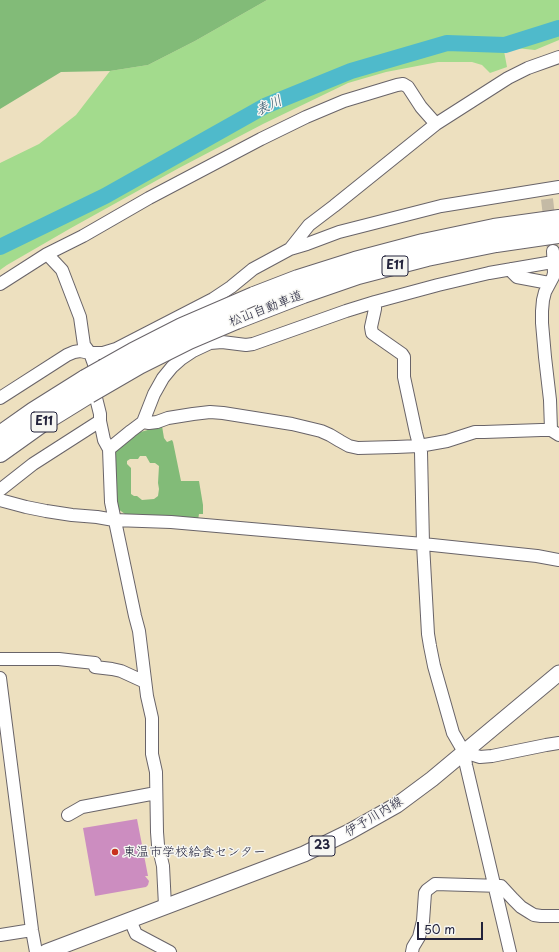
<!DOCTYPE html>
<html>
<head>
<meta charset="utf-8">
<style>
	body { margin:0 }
	#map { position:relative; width:559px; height:952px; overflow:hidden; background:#ede0bf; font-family:"Playpen Sans",sans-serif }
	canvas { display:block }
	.scale { position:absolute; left:417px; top:922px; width:66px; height:18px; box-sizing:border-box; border:2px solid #22223b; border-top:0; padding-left:5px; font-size:12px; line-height:14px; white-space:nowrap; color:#22223b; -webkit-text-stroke:3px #f6f6f2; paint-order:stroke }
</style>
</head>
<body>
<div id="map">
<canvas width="559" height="952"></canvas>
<div class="scale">50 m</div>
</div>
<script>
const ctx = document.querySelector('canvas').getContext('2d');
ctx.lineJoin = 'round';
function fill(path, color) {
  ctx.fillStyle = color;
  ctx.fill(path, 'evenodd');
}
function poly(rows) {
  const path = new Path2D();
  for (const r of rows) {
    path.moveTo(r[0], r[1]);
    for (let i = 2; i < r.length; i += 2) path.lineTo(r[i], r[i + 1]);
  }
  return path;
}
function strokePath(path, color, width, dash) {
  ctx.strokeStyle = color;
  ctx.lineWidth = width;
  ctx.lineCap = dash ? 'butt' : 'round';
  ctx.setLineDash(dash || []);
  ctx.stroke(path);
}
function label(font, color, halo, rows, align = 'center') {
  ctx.font = font + ' "Playpen Sans","Klee One",sans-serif';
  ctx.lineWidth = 3;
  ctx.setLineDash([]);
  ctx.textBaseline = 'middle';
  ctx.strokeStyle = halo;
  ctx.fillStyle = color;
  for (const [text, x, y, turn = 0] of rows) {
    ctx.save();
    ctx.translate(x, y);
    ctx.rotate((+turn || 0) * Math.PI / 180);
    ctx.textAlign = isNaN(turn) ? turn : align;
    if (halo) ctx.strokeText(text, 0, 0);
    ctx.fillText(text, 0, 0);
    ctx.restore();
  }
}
const green = poly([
	[267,0,559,0,559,40,535,50,516,48,504,51,507,67,490,73,482,65,472,62,438,62,386,72,348,83,263,124,179,168,71,228,7,265,0,270,0,163,39,144,76,115,110,71,148,65,195,41]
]);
const forest = poly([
	[0,0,267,0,195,41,148,65,110,71,61,72,0,109],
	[162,426,164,438,167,442,172,440,173,442,181,481,199,481,203,505,203,514,199,514,198,520,125,514,118,509,115,503,113,449,137,433],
	[140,456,146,456,150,463,155,463,159,466,158,483,159,489,158,496,154,499,142,500,137,496,134,496,131,494,131,468,127,464,127,461,130,459,138,459]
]);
const river = poly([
	[0,247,105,196,265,106,351,71,447,43,505,45,559,28]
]);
const building = poly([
	[137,819,148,876,145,876,149,881,148,885,146,887,95,896,83,828]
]);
const minorTunnel = poly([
	[547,199,553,251]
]);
const minor = poly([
	[290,249,309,225,334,206,436,124,508,78,528,68,559,57],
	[47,254,62,270,80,317,84,345,90,353,94,364,96,398,100,414,100,421,104,440,109,449,111,502,135,616,139,631,147,696,152,718,152,754,156,772,157,832,158,845,163,866,165,906],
	[511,269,513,273,517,277,549,283],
	[0,284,47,254,83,236,149,198,261,139,306,117,344,101,397,85,403,84,408,87,421,107,436,124],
	[375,302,375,309,371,327,372,333,402,354,404,357,404,377,416,433,421,452,423,544,428,634,430,646,434,666,453,733,464,752,466,765,510,952],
	[0,398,67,355,74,352,80,351,90,353,103,353,116,349,213,299,231,287,253,269,290,249,307,244,339,232,441,206,559,187],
	[143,422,149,423,157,422,168,418,193,414,210,412,223,413,292,424,321,431,330,435,340,441,349,446,358,448,396,447,419,446,447,441,475,432,484,432,541,430,551,430,559,435],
	[551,430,550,400,545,357,542,323,542,311,543,300,545,292,553,277,554,273,553,251],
	[109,449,131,431,143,422,154,394,163,378,172,367,181,359,193,351,210,343,222,342,246,345,253,344,346,311,375,302,438,285,489,273,559,261],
	[0,490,33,464,100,421],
	[0,500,26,507,46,511,72,515,97,517,114,520,171,522,423,544,537,556,559,560],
	[0,659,59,659,76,661,95,663,95,667,112,669,121,671,145,682],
	[0,678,32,930,36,952],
	[464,752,480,757,492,756,546,745,559,743],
	[68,815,82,807,156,793],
	[130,920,136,934,170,952],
	[0,935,32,930],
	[412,952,413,947,419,937,423,921,425,893,427,890,435,884,501,886,513,899,521,907,529,912,534,915,541,916,559,916]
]);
const major = poly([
	[46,952,304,854,349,832,397,805,432,779,559,673]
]);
const highway = poly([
	[254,296,298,279,355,261,423,243,494,228,559,219],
	[236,320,303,294,358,275,427,257,496,243,559,234],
	[0,435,34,411,85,379],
	[0,453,42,423,89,394]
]);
const highwayBridge = poly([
	[85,379,133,352,182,327,254,296],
	[89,394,139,365,189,340,236,320]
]);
const markers = [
	[115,852,4,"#c8321e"]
];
const shields = [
	[395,266,26],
	[44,422,26],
	[322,846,26]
];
const shieldNames = [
	["E11",395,266],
	["E11",44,422],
	["23",322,846]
];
const streetNames = [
	["松山自動車道",266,309,-21],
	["伊予川内線",374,817,-31]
];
const poiNames = [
	["東温市学校給食センター",123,852]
];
const waterNames = [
	["表川",269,106,-25]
];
fill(green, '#a3db8d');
fill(forest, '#82bb78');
strokePath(river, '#4fbacb', 16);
fill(building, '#cc8dc0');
strokePath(minorTunnel, '#c4baa5', 12, [12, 6]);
strokePath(minor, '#696469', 14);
strokePath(major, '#696469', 17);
strokePath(highway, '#696469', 20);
strokePath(minor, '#fff', 12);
strokePath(major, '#fff', 15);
strokePath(highway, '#fff', 18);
strokePath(highwayBridge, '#696469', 20, []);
strokePath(highwayBridge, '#fff', 18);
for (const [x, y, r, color] of markers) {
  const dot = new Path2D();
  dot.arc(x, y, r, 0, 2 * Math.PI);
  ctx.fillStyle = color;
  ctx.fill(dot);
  strokePath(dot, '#f6f6f2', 1.5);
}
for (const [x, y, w] of shields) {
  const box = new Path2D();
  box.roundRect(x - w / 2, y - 10, w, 20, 3);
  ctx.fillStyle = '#f6f6f2';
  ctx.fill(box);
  strokePath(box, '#22223b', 1);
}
label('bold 12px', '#22223b', null, shieldNames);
label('13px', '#22223b', '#f6f6f2', streetNames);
label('13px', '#22223b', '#f6f6f2', poiNames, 'left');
label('italic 14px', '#32576d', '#f6f6f2', waterNames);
</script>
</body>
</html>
